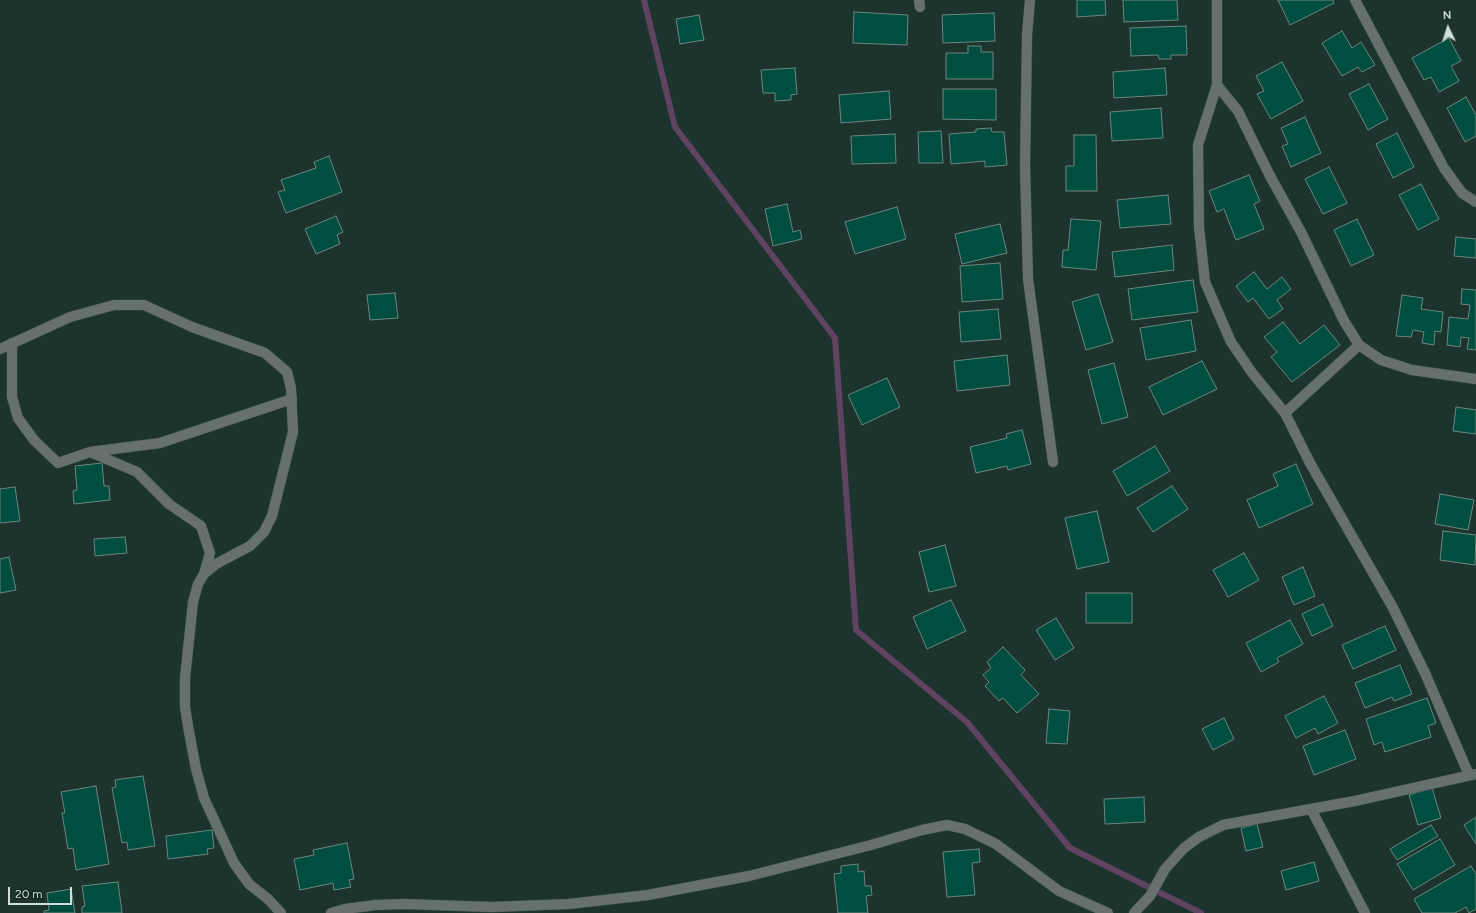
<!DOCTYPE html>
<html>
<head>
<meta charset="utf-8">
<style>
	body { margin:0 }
	#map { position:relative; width:1476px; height:913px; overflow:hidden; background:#1c342d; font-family:Figtree,sans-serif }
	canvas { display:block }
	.north { position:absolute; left:1428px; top:8px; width:40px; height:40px; -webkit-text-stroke:3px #122923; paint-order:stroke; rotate:356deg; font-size:11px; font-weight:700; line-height:16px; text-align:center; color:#d1deda }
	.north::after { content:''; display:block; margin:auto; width:14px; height:18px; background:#d1deda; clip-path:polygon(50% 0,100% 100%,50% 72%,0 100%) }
	.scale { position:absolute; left:8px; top:887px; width:64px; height:18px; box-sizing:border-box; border:2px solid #d1deda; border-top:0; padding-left:5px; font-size:12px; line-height:14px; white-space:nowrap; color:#d1deda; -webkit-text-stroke:3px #122923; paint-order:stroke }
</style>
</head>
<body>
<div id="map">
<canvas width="1476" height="913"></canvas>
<div class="north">N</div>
<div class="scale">20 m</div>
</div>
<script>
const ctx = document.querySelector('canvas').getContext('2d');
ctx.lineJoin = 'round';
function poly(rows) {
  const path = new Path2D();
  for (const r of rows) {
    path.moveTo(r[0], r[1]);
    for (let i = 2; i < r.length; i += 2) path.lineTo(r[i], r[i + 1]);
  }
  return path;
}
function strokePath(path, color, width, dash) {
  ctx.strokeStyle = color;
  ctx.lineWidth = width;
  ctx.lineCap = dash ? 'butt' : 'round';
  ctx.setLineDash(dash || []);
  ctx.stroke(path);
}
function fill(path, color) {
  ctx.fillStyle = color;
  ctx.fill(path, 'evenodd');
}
const stream = poly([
	[644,0,675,127,835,338,856,630,967,722,1070,848,1201,913]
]);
const building = poly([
	[1077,0,1105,0,1106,15,1077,17,1077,0],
	[1123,0,1177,0,1178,20,1124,22,1123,0],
	[1278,0,1333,0,1334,3,1290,25,1278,0],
	[854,12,908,15,907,45,853,43,854,12],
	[994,13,995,41,943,43,942,15,994,13],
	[699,15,704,40,680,44,676,19,699,15],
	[1186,26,1187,55,1171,55,1171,59,1159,59,1158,55,1131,56,1130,28,1186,26],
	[1342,31,1352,48,1361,42,1375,65,1362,72,1358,67,1342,76,1322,43,1342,31],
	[1449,38,1461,61,1451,66,1459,81,1439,92,1431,77,1424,80,1412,58,1449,38],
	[968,46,981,46,981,52,993,52,993,79,946,79,946,53,968,53,968,46],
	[1282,62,1303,101,1271,119,1257,94,1264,91,1256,76,1282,62],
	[795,68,797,94,791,95,791,100,775,101,775,93,763,93,761,70,795,68],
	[1165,68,1167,95,1114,98,1113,72,1165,68],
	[1369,84,1388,119,1368,130,1349,94,1369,84],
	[943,89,996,89,996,120,943,119,943,89],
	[889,91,891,119,841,123,839,95,889,91],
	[1466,97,1476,115,1476,136,1465,142,1447,108,1466,97],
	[1161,108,1163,138,1112,141,1110,112,1161,108],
	[1305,117,1321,153,1291,167,1282,146,1288,144,1281,128,1305,117],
	[991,128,992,132,1004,132,1007,165,985,167,985,161,951,164,949,134,976,132,976,129,991,128],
	[941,131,943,163,919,163,918,132,941,131],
	[1397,133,1414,167,1393,178,1376,144,1397,133],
	[895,134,896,163,852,164,851,136,895,134],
	[1074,135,1096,135,1097,191,1066,191,1066,166,1074,166,1074,135],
	[329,156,342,192,286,213,278,192,285,190,281,180,316,168,314,162,329,156],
	[1329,167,1347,203,1323,214,1305,179,1329,167],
	[1249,175,1260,201,1254,204,1264,229,1236,240,1224,209,1217,212,1209,191,1249,175],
	[1421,184,1439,219,1418,230,1399,195,1421,184],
	[1168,195,1171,224,1120,228,1117,200,1168,195],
	[787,204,793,232,800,230,802,239,773,246,765,209,787,204],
	[897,207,906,239,855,254,845,222,897,207],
	[336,216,343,232,337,235,340,244,316,254,305,229,336,216],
	[1071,219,1101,221,1096,270,1062,267,1063,250,1068,250,1071,219],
	[1357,219,1374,255,1351,266,1334,230,1357,219],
	[1000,224,1007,253,962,264,955,234,1000,224],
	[1456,237,1476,239,1476,258,1454,256,1456,237],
	[1172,245,1174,270,1115,277,1112,252,1172,245],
	[1000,263,1003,299,962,302,960,266,1000,263],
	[1254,272,1267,289,1282,277,1291,289,1277,300,1283,309,1269,319,1253,298,1248,302,1236,286,1254,272],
	[1193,280,1198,312,1132,320,1128,289,1193,280],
	[1462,289,1476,290,1476,350,1467,349,1469,338,1461,337,1460,347,1447,345,1449,317,1468,319,1470,305,1461,304,1462,289],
	[395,293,398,318,370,320,367,295,395,293],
	[1098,294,1113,342,1086,350,1072,302,1098,294],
	[1402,295,1423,298,1421,309,1443,312,1441,332,1435,331,1434,345,1422,343,1424,332,1413,330,1411,337,1396,336,1402,295],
	[998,309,1001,339,961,342,959,312,998,309],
	[1191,320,1196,351,1146,360,1140,328,1191,320],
	[1283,322,1300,344,1324,325,1340,345,1292,382,1271,357,1277,352,1264,337,1283,322],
	[1007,355,1010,385,957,391,954,361,1007,355],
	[1202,361,1217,389,1163,415,1149,387,1202,361],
	[1114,363,1128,417,1102,424,1088,370,1114,363],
	[887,378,900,407,862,425,848,395,887,378],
	[1456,407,1476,410,1476,434,1453,431,1456,407],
	[1022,430,1031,464,1008,470,1007,466,976,473,970,447,1007,438,1006,434,1022,430],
	[1155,446,1170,471,1127,496,1113,471,1155,446],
	[102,463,104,486,109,486,110,500,74,504,73,491,77,490,75,466,102,463],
	[1296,464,1313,504,1259,528,1247,500,1278,486,1273,474,1296,464],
	[1172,486,1188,509,1153,532,1137,508,1172,486],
	[15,487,20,521,0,523,0,489,15,487],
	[1440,494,1474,500,1468,530,1435,524,1440,494],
	[1097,511,1109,562,1077,569,1065,518,1097,511],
	[1443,531,1476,535,1475,565,1440,560,1443,531],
	[125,537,127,553,95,556,94,539,125,537],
	[945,545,956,586,929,592,919,552,945,545],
	[1244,553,1259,580,1228,597,1213,570,1244,553],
	[9,557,16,590,0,593,0,559,9,557],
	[1303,567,1315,596,1294,605,1282,577,1303,567],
	[1086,593,1132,593,1132,623,1086,623,1086,593],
	[951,600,966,631,927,649,913,617,951,600],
	[1323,604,1333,626,1312,636,1302,614,1323,604],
	[1056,618,1074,648,1055,660,1036,630,1056,618],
	[1290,620,1303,644,1277,658,1279,662,1261,672,1246,643,1290,620],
	[1385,626,1396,650,1353,669,1342,645,1385,626],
	[1003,647,1025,670,1021,675,1039,694,1017,713,1003,698,999,701,985,686,989,682,983,675,991,668,987,662,1003,647],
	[1400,665,1412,694,1394,701,1392,697,1365,708,1355,683,1400,665],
	[1324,696,1338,723,1318,734,1315,728,1296,738,1285,716,1324,696],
	[1427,698,1436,723,1428,726,1431,737,1385,752,1382,742,1374,745,1366,719,1427,698],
	[1049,709,1070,711,1067,744,1046,743,1049,709],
	[1224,718,1234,739,1213,750,1202,729,1224,718],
	[1345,730,1356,759,1314,775,1303,746,1345,730],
	[143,776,155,846,128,850,127,842,122,843,112,788,116,787,115,780,143,776],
	[96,786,109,864,76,870,73,848,68,849,62,813,65,813,61,792,96,786],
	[1432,788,1441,818,1418,825,1409,795,1432,788],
	[1144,797,1145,822,1105,824,1104,799,1144,797],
	[1476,817,1476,844,1464,825,1476,817],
	[1257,824,1263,847,1246,851,1241,828,1257,824],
	[1431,825,1438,836,1397,860,1390,849,1431,825],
	[212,830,214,848,207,849,208,854,168,859,166,836,212,830],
	[1440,839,1455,865,1413,890,1397,864,1440,839],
	[347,843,354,879,349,880,351,887,334,890,333,883,300,890,294,859,314,855,313,850,347,843],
	[979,849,980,862,972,863,975,895,947,897,943,852,979,849],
	[1314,862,1319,881,1286,890,1281,871,1314,862],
	[858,864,858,872,864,871,865,886,871,886,872,895,866,896,868,913,838,913,834,874,841,873,841,866,858,864],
	[1471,866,1476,874,1476,909,1469,913,1466,907,1455,913,1422,913,1414,899,1471,866],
	[118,882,122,913,82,913,82,907,85,906,82,886,118,882],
	[71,889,75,913,44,913,44,911,49,910,47,893,71,889]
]);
const minor = poly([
	[919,0,920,7],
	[1030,0,1027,35,1025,166,1028,279,1053,462],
	[1217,0,1217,85,1198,145,1199,227,1205,282,1231,342,1253,374,1285,413,1310,463,1392,606,1425,673,1469,775],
	[1355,0,1444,168,1462,193,1476,202],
	[1217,85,1238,111,1269,174,1301,232,1344,321,1359,345,1381,360,1412,370,1476,379],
	[12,343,12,397,18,418,34,440,58,463,90,452,137,472,169,504,201,526,210,553,204,574],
	[0,349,70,317,114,305,144,305,192,327,265,353,287,372,291,388,293,432,272,516,264,532,250,546,216,564,204,574,198,584,193,602,185,678,185,707,189,732,196,769,204,798,234,863,249,884,268,899,281,913],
	[1285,413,1359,345],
	[90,452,160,443,292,399],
	[1311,809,1365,913],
	[331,913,345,909,376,905,404,904,491,907,569,904,648,895,749,876,871,845,922,830,947,825,965,829,996,844,1059,891,1108,913],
	[1134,913,1150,896,1165,869,1184,848,1199,837,1223,825,1355,801,1476,774]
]);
strokePath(stream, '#604361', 6);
fill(building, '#004e3f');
strokePath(building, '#6d877f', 1);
strokePath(minor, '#394f49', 11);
strokePath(minor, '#66716e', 10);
</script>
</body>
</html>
